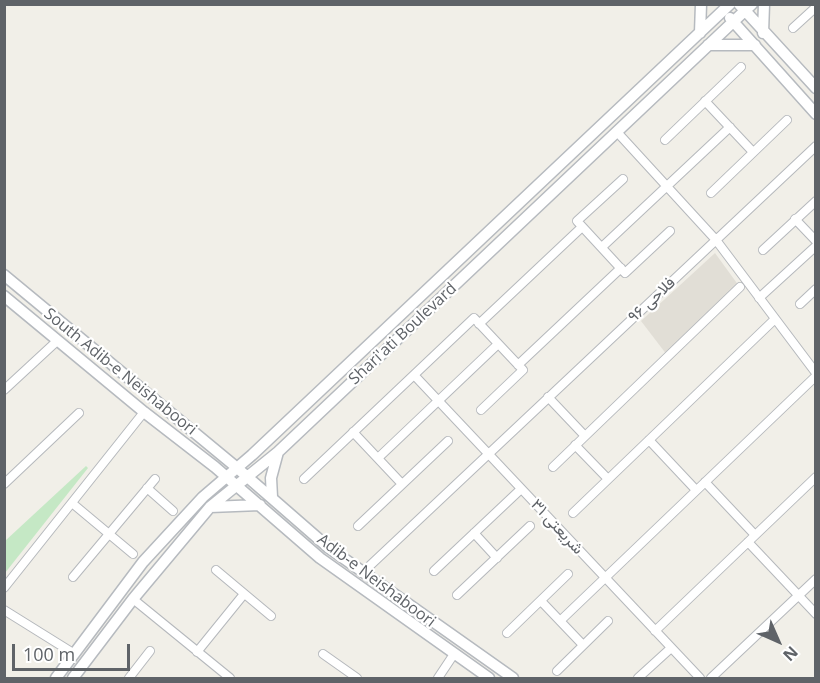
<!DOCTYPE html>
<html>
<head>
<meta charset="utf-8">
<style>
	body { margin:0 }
	#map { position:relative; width:820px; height:683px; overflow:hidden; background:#f1efe8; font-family:"Open Sans",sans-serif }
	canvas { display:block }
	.frame { position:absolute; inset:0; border:6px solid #5f6368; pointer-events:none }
	.north { position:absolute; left:748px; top:611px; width:60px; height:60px; -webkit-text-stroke:4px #fff; paint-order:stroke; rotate:135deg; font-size:16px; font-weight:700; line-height:24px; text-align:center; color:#5f6368 }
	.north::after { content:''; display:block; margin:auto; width:21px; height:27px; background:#5f6368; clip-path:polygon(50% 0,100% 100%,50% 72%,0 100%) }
	.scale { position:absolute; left:12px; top:644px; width:118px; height:27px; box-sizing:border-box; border:3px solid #5f6368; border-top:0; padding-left:8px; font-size:18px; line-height:21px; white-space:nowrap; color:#5f6368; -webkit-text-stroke:4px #fff; paint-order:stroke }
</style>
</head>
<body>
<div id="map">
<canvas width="820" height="683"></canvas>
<div class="frame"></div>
<div class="north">N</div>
<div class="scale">100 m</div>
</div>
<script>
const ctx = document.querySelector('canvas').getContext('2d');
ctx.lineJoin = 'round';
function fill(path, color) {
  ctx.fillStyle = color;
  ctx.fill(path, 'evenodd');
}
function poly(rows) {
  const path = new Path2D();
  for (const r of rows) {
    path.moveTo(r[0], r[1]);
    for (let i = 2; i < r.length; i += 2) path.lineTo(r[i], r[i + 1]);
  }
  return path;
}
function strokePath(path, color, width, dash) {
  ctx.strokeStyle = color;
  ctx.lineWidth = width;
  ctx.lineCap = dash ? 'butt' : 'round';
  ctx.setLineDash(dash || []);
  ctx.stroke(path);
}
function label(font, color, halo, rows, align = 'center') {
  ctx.font = font + ' "Open Sans",Vazirmatn,sans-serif';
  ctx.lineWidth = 4.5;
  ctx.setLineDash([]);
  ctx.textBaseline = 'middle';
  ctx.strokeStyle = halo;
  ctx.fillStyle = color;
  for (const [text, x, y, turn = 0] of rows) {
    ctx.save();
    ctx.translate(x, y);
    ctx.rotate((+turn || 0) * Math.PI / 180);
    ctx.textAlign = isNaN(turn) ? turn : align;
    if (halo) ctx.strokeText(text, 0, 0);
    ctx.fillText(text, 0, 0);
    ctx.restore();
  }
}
const education = poly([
	[715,253,739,286,667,355,641,321]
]);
const green = poly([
	[86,466,88,468,5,573,5,541]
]);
const minor = poly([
	[793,28,816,7],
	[705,101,753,152],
	[617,132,716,240,816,373],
	[665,140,741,67],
	[623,179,577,221,625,273,670,231],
	[711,193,787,120],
	[795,219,816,241],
	[602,247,730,127],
	[763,250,816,201],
	[759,298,816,246],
	[800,304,816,289],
	[479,324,582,227],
	[518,365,621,268],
	[414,375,700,678],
	[4,390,57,341],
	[548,397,585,436],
	[353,432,402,484],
	[649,440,696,490],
	[575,445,608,479],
	[378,458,498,344],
	[553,467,740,287],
	[304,479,474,318,523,370,481,410],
	[705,482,755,535],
	[4,484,79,413],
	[147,488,173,511],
	[72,503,133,554],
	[573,513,775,319],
	[358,526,448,441],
	[474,533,497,558],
	[748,542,816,614],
	[216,570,271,616],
	[434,571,521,489],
	[362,573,816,146],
	[73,577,155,479],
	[4,588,144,412],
	[457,595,530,526],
	[133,599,230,678],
	[541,601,583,645],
	[4,610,73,653],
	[560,621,816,376],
	[655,631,816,477],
	[507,633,568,574],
	[197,652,244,594],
	[323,654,357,678],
	[557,671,608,621],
	[129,678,150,651],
	[438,678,454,654],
	[638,678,671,648],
	[711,678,816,579]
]);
const secondary = poly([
	[739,4,816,88],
	[730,18,816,114],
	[700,33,701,4],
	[763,33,764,4],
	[708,45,755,45],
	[4,275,236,467,329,548,513,678],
	[4,296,144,412,215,467,320,558,489,678],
	[272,497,271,478,278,452],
	[210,507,260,505],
	[56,678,143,562,203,497,252,455,730,4],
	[73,678,133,599,210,507,278,452,752,4]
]);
const streetNames = [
	["فلاحی ۹۶",652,300,-43],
	["Shari'ati Boulevard",403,334,-43],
	["South Adib-e Neishaboori",120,372,39],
	["شریعتی ۳۱",557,527,47],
	["Adib-e Neishaboori",376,581,37]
];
fill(education, '#e1ded6');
fill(green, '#c5e8c5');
strokePath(minor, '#b5b8bc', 10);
strokePath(secondary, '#b6babf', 13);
strokePath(minor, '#fff', 8);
strokePath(secondary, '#fff', 10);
label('16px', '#5f6368', '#fff', streetNames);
</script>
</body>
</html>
